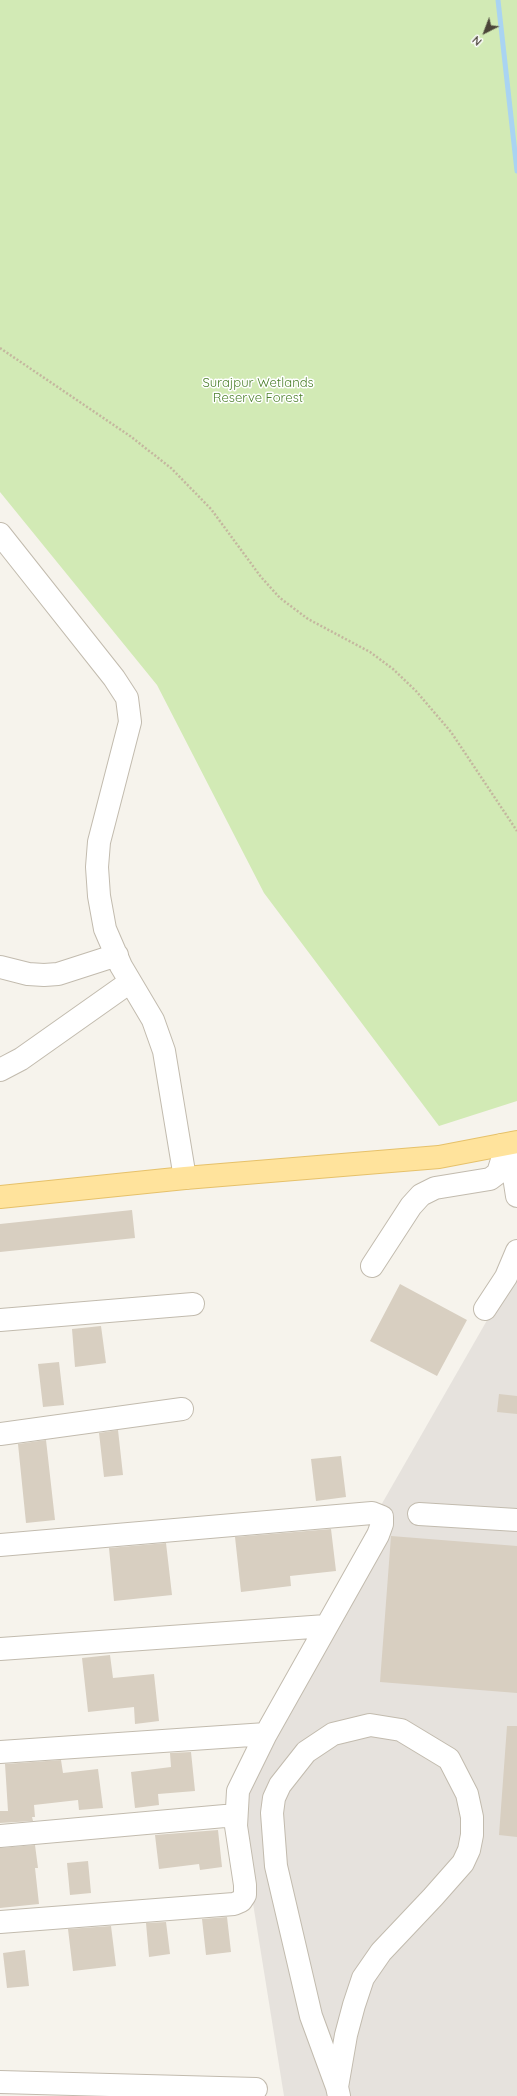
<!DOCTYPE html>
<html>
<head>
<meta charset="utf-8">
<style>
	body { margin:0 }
	#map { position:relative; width:517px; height:2096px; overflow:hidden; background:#f6f3ec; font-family:Quicksand,sans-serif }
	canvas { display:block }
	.north { position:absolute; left:465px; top:12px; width:40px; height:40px; -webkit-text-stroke:3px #fff; paint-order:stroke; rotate:222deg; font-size:11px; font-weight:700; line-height:16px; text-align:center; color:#4b4439 }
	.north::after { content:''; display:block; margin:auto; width:14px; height:18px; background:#4b4439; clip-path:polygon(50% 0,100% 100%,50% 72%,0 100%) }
</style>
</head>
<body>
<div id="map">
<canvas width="517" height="2096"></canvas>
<div class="north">N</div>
</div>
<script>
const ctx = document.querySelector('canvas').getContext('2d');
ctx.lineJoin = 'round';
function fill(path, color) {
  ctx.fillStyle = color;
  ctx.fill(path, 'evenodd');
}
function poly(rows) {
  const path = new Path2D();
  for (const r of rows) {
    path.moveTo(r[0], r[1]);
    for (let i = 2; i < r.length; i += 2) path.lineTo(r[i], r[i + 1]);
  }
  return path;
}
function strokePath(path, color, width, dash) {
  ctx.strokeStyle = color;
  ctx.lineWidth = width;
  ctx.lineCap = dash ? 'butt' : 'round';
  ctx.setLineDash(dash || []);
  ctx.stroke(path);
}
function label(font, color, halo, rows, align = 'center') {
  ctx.font = font + ' Quicksand,sans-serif';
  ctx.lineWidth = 3;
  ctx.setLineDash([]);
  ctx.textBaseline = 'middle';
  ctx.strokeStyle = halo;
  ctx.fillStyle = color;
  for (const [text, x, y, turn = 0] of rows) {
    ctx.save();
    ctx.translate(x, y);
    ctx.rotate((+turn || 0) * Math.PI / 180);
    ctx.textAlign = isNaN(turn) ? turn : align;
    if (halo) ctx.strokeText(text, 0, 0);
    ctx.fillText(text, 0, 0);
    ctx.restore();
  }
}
const industrial = poly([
	[517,1268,517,2096,284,2096,233,1779,372,1521]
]);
const green = poly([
	[0,0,517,0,517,1101,439,1126,264,893,157,685,0,492]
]);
const stream = poly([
	[498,0,517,171]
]);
const building = poly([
	[132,1210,135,1238,0,1252,0,1224],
	[400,1284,467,1320,437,1376,370,1341],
	[101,1326,106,1363,75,1367,72,1329],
	[59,1362,64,1405,43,1407,38,1364],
	[499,1394,517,1396,517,1414,497,1412],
	[118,1430,123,1475,104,1477,99,1433],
	[46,1440,55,1520,26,1523,18,1444],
	[341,1456,346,1497,316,1501,311,1459],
	[331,1529,336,1571,290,1576,291,1586,241,1592,235,1537],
	[391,1536,517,1546,517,1693,380,1682],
	[166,1543,172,1595,114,1601,109,1548],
	[110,1655,113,1678,154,1674,159,1721,135,1724,134,1707,88,1712,82,1658],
	[507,1726,517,1726,517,1837,499,1835],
	[191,1752,195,1791,158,1794,159,1805,135,1808,131,1772,171,1767,170,1753],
	[61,1760,63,1773,98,1769,103,1808,79,1810,78,1800,34,1805,35,1817,32,1817,33,1821,0,1823,0,1811,8,1811,5,1764],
	[218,1830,222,1867,200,1870,199,1864,159,1869,155,1835],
	[35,1845,38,1868,35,1868,39,1904,0,1908,0,1848],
	[88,1861,91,1893,70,1895,67,1863],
	[227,1917,231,1952,206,1955,202,1919],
	[166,1922,170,1954,149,1957,146,1923],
	[111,1926,116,1966,73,1971,68,1929],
	[25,1950,29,1986,7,1988,3,1953]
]);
const path = poly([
	[0,348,130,436,171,468,211,509,261,577,280,598,308,619,370,652,393,669,416,691,451,732,517,831]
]);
const minor = poly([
	[0,534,114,678,127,698,130,722,99,842,97,867,99,896,105,929,121,966,153,1020,164,1051,185,1178],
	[0,967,28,974,44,975,58,974,117,955],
	[0,1070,21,1059,130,982],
	[514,1143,513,1170,517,1196],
	[372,1266,411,1206,421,1195,435,1188,490,1179,498,1173,502,1160,502,1145],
	[485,1309,506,1277,517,1251],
	[0,1320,193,1304],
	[0,1434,182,1409],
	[419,1514,517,1520],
	[0,1545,372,1513,382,1517,382,1524,378,1535,266,1734,238,1791,236,1826,245,1885,245,1895,241,1901,234,1904,0,1922],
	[0,1649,326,1626],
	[0,1752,266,1734],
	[0,1836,236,1815],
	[0,2082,256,2089],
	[337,2087,311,2016,276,1866,272,1813,274,1798,280,1785,306,1752,333,1734,370,1725,401,1730,449,1759,467,1794,472,1817,472,1835,469,1850,463,1863,433,1897,381,1952,363,1978,354,2005,346,2035,337,2087,339,2096]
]);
const major = poly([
	[0,1197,185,1178,439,1157,517,1142]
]);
const parkNames = [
	["Surajpur Wetlands",258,383],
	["Reserve Forest",258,398]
];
fill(industrial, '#e6e2dd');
fill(green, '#d2eab5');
strokePath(stream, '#a9d4f2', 5);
fill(building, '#d8cfc1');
strokePath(minor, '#c2bbae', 24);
strokePath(major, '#e6c16a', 24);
strokePath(path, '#c4b79f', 2.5, [2, 2]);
strokePath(minor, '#fff', 22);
strokePath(major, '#ffe39c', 22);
label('13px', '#4a7f2a', '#fff', parkNames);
</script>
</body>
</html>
